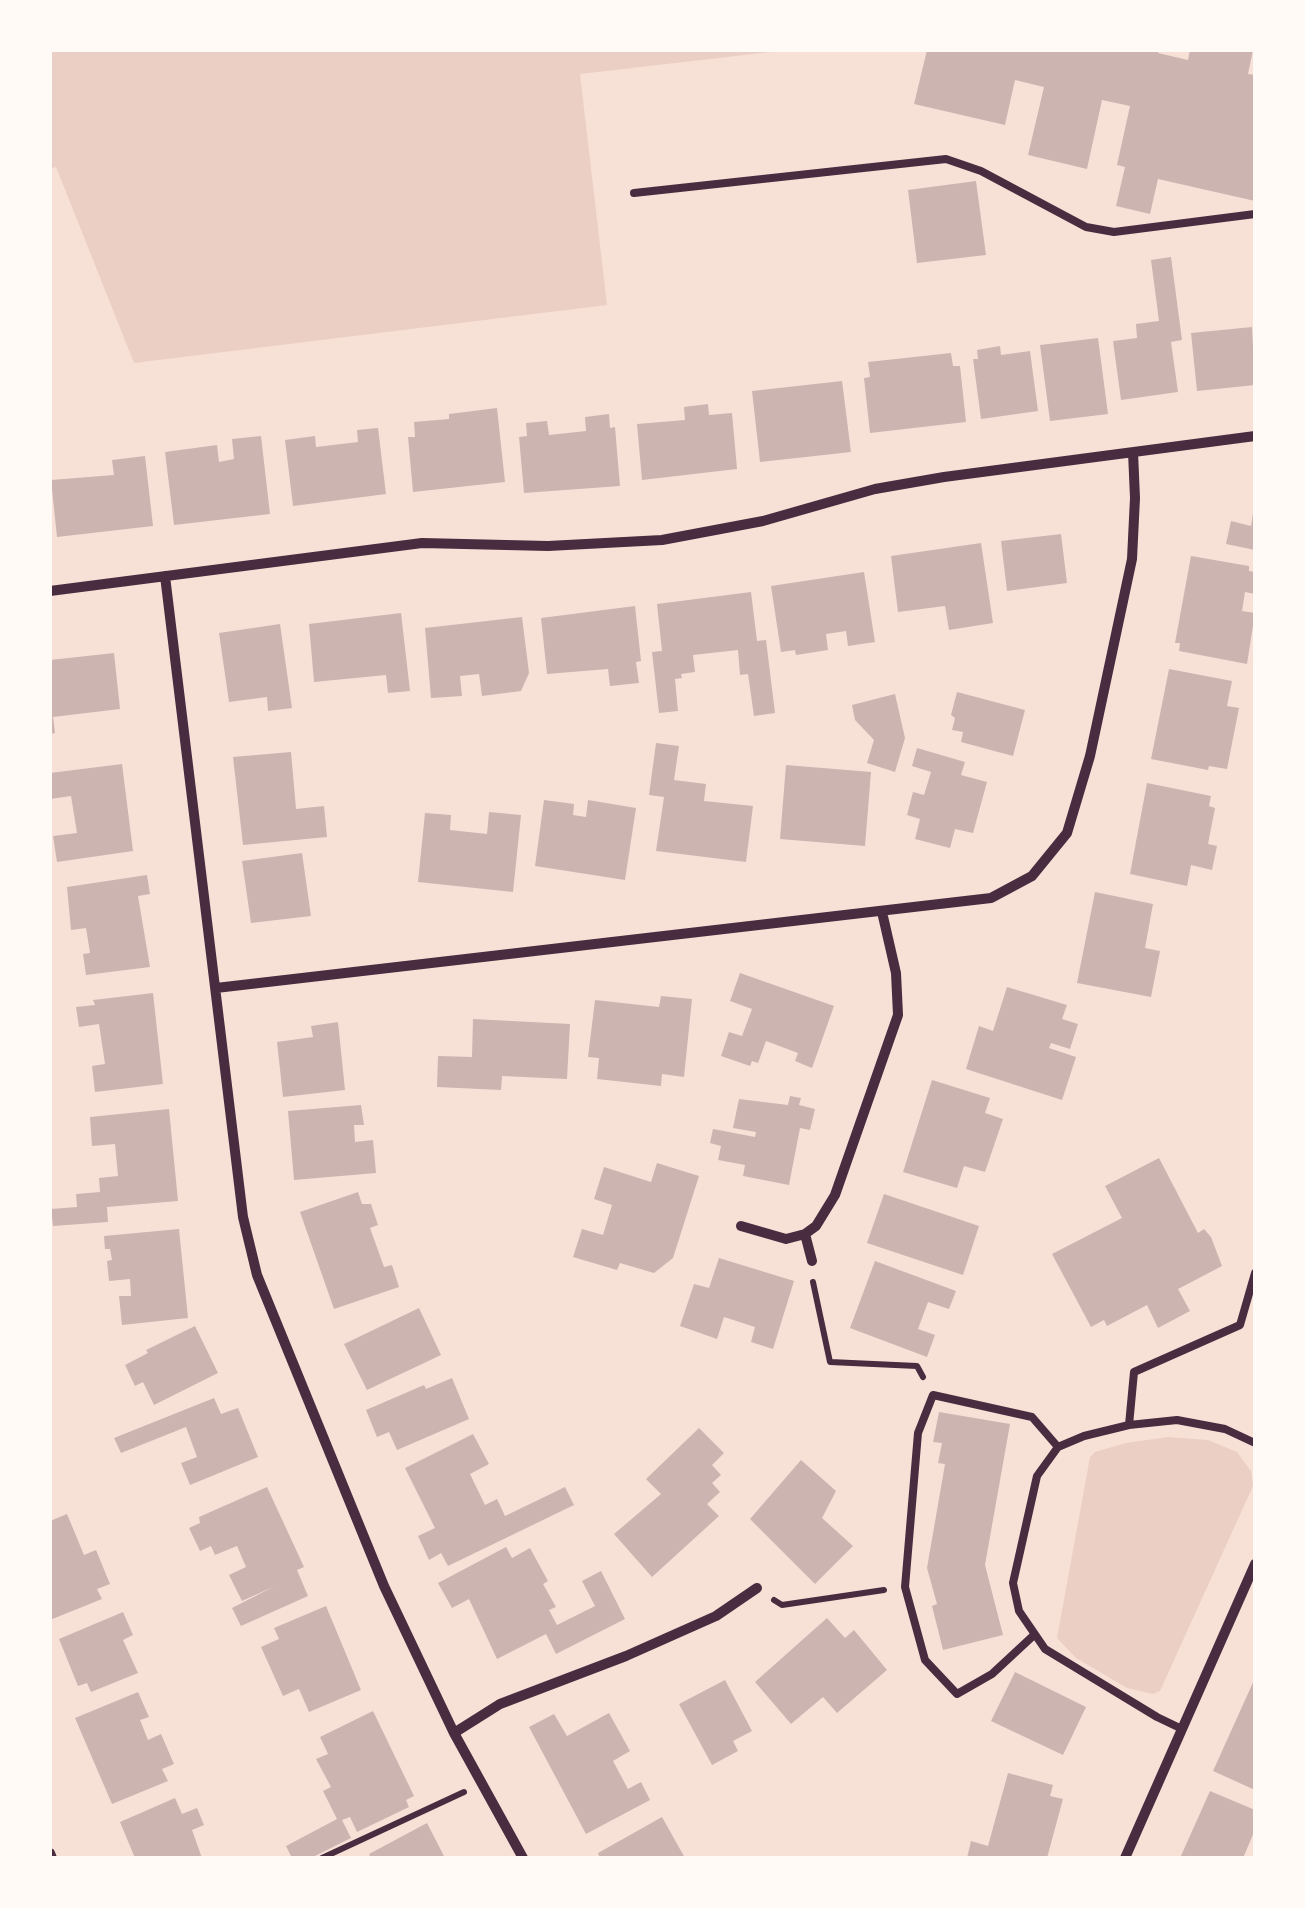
<!DOCTYPE html>
<html>
<head>
<meta charset="utf-8">
<style>
	body { margin:0 }
	#map { position:relative; width:1305px; height:1908px; overflow:hidden; background:#f7e1d7; font-family:Rubik,sans-serif }
	canvas { display:block }
	.frame { position:absolute; inset:0; border:52px solid #fffaf5; pointer-events:none }
</style>
</head>
<body>
<div id="map">
<canvas width="1305" height="1908"></canvas>
<div class="frame"></div>
</div>
<script>
const ctx = document.querySelector('canvas').getContext('2d');
ctx.lineJoin = 'round';
function fill(path, color) {
  ctx.fillStyle = color;
  ctx.fill(path, 'evenodd');
}
function poly(rows) {
  const path = new Path2D();
  for (const r of rows) {
    path.moveTo(r[0], r[1]);
    for (let i = 2; i < r.length; i += 2) path.lineTo(r[i], r[i + 1]);
  }
  return path;
}
function strokePath(path, color, width, dash) {
  ctx.strokeStyle = color;
  ctx.lineWidth = width;
  ctx.lineCap = dash ? 'butt' : 'round';
  ctx.setLineDash(dash || []);
  ctx.stroke(path);
}
const green = poly([
	[50,50,788,50,580,74,607,305,134,363,56,167,50,169],
	[1168,1437,1208,1440,1237,1452,1251,1471,1253,1486,1160,1691,1153,1694,1127,1688,1076,1658,1057,1638,1090,1457,1095,1452,1126,1443]
]);
const building = poly([
	[927,50,1158,50,1158,53,1188,60,1190,50,1253,50,1248,74,1255,75,1255,201,1158,179,1150,214,1116,206,1125,167,1117,165,1130,106,1102,100,1087,169,1028,155,1044,87,1015,80,1005,125,914,104],
	[976,181,986,255,917,263,908,190],
	[1171,257,1182,340,1171,342,1178,392,1121,400,1113,341,1137,338,1136,324,1159,321,1151,260],
	[1252,327,1255,385,1197,391,1191,333],
	[1098,338,1108,414,1050,421,1040,345],
	[1000,346,1001,355,1030,351,1038,411,981,419,973,359,978,359,977,350],
	[951,353,953,366,960,366,966,422,870,433,864,378,870,377,868,362],
	[842,381,851,452,760,462,752,391],
	[708,404,709,415,732,413,737,469,642,480,637,424,685,420,684,407],
	[497,408,505,482,413,492,408,437,415,437,414,422,449,419,449,414],
	[609,414,610,428,615,427,620,486,524,493,519,437,527,436,526,423,547,421,549,435,586,431,585,417],
	[378,428,386,494,293,506,285,440,315,436,316,447,358,442,357,430],
	[261,436,270,514,174,525,165,452,217,445,219,462,234,459,232,439],
	[145,456,153,526,57,537,51,480,114,475,112,460],
	[1253,513,1255,550,1226,544,1231,521,1251,526],
	[1061,534,1067,583,1007,591,1001,541],
	[981,543,993,623,949,630,945,606,898,612,891,556],
	[1191,556,1249,566,1249,571,1255,572,1255,594,1245,592,1242,611,1255,613,1247,664,1179,651,1180,643,1175,643],
	[864,572,875,642,848,646,846,631,826,634,828,650,796,655,795,650,781,652,771,586],
	[751,592,757,641,766,640,775,713,754,716,748,674,740,675,738,650,693,655,695,672,681,674,682,678,675,679,678,711,659,713,652,652,662,651,657,604],
	[635,606,641,661,636,662,639,683,610,686,608,669,547,674,541,618],
	[401,613,410,691,388,693,386,675,314,682,309,624],
	[522,617,529,673,521,691,482,696,479,674,460,676,462,696,431,698,425,628],
	[280,624,292,708,268,711,267,697,229,702,219,633],
	[114,653,120,709,53,717,55,733,50,734,50,660],
	[1169,669,1232,681,1227,706,1239,708,1227,769,1209,766,1208,770,1151,759],
	[957,692,1025,710,1013,756,961,742,963,732,952,730,955,718,951,715],
	[895,694,905,738,895,772,867,763,874,740,855,720,852,705],
	[656,743,679,746,674,780,706,784,704,801,753,806,746,862,656,851,664,797,649,795],
	[917,748,965,762,961,775,987,782,973,833,955,829,950,848,915,839,920,819,907,815,913,792,924,795,931,772,912,766],
	[291,752,296,809,324,806,327,837,243,845,233,757],
	[122,764,133,851,57,862,53,836,77,833,71,796,50,799,50,773],
	[786,765,871,772,865,846,780,839],
	[1147,783,1211,796,1209,806,1215,808,1208,844,1217,846,1212,870,1191,865,1187,886,1130,874],
	[544,800,574,804,573,815,586,817,588,800,636,808,625,880,535,866],
	[489,812,521,815,513,892,418,882,425,813,451,815,450,830,487,834],
	[302,853,311,916,251,923,242,861],
	[147,875,150,894,138,896,150,967,86,975,83,954,90,953,86,928,71,930,67,887],
	[1095,892,1153,904,1145,948,1160,951,1151,997,1077,983],
	[740,973,834,1006,812,1068,795,1061,798,1053,766,1041,758,1063,752,1061,750,1066,721,1056,729,1032,742,1036,752,1009,730,1001],
	[1007,987,1067,1005,1062,1019,1078,1024,1070,1049,1051,1043,1049,1048,1076,1057,1062,1100,966,1069,979,1026,993,1031],
	[153,993,163,1084,95,1092,92,1066,105,1064,99,1024,79,1027,76,1007,95,1005,93,1000],
	[661,996,692,999,684,1077,662,1074,661,1086,597,1079,599,1058,588,1057,595,1000,659,1007],
	[473,1019,570,1024,567,1079,502,1076,501,1090,437,1087,438,1056,472,1057],
	[338,1022,345,1090,283,1097,277,1042,313,1037,311,1026],
	[932,1080,990,1098,985,1113,1003,1119,985,1172,964,1166,957,1188,903,1172],
	[790,1096,801,1098,799,1105,815,1109,810,1130,800,1128,789,1185,743,1176,745,1165,718,1160,721,1146,710,1143,713,1129,755,1137,756,1132,733,1128,739,1099,788,1105],
	[361,1105,364,1125,354,1125,355,1142,373,1140,376,1173,294,1180,288,1111],
	[169,1109,178,1201,107,1207,108,1222,53,1226,51,1209,77,1207,76,1194,100,1192,99,1178,118,1176,115,1144,92,1146,90,1117],
	[1159,1158,1198,1233,1204,1229,1211,1237,1222,1266,1178,1289,1190,1311,1158,1328,1147,1305,1107,1326,1104,1320,1091,1327,1052,1254,1122,1218,1105,1186],
	[657,1163,699,1176,673,1258,654,1273,620,1263,617,1270,573,1257,582,1229,603,1235,612,1205,594,1199,604,1167,651,1182],
	[358,1192,362,1204,371,1204,378,1225,370,1228,384,1267,392,1265,399,1287,334,1309,300,1212],
	[884,1194,979,1226,963,1275,867,1243],
	[179,1229,188,1318,122,1325,119,1296,131,1296,130,1279,109,1281,107,1261,112,1260,110,1249,105,1249,104,1236],
	[719,1258,794,1281,773,1349,751,1342,755,1327,724,1317,717,1339,680,1326,694,1284,709,1288],
	[875,1261,956,1291,949,1309,928,1302,918,1329,935,1335,927,1357,850,1328],
	[419,1308,441,1355,367,1390,344,1344],
	[195,1326,218,1373,154,1405,143,1382,135,1386,125,1365,148,1353,146,1350],
	[452,1378,469,1419,397,1450,389,1432,377,1437,366,1410,424,1385,426,1389],
	[214,1398,221,1414,238,1408,258,1457,190,1485,181,1463,197,1457,186,1427,121,1453,114,1438],
	[939,1412,1010,1424,985,1565,1003,1635,943,1650,932,1606,937,1604,927,1568,945,1464,938,1463,942,1443,933,1442],
	[699,1428,724,1453,712,1465,721,1475,712,1483,720,1492,707,1504,719,1516,652,1577,614,1534,661,1494,646,1479],
	[473,1434,489,1464,470,1474,485,1505,497,1499,505,1516,565,1487,574,1505,448,1566,441,1553,429,1560,418,1536,435,1528,405,1468],
	[801,1460,836,1491,822,1518,853,1546,815,1584,750,1519],
	[267,1487,304,1567,297,1570,308,1596,241,1626,232,1608,275,1586,242,1601,229,1575,246,1567,237,1546,215,1555,211,1546,200,1551,189,1528,200,1523,199,1517],
	[67,1514,84,1555,96,1550,110,1584,97,1589,102,1599,50,1620,50,1521],
	[506,1547,512,1558,530,1548,548,1581,543,1584,556,1607,549,1610,557,1625,595,1606,582,1581,601,1571,625,1619,556,1654,546,1634,497,1659,469,1599,452,1608,438,1583],
	[326,1606,361,1690,309,1712,299,1689,283,1696,261,1647,279,1639,274,1628],
	[123,1612,133,1635,123,1640,138,1673,91,1692,87,1683,78,1686,59,1639],
	[827,1618,845,1638,854,1630,887,1670,837,1713,823,1697,791,1724,755,1682],
	[1015,1672,1086,1707,1063,1755,991,1721],
	[1255,1678,1255,1790,1213,1771],
	[725,1680,752,1731,733,1741,738,1751,712,1765,679,1704],
	[138,1692,149,1717,140,1720,148,1740,161,1734,174,1764,162,1769,168,1781,112,1804,75,1718],
	[373,1711,414,1796,406,1800,409,1807,357,1832,350,1817,342,1820,351,1838,311,1858,292,1858,286,1846,337,1819,323,1791,331,1787,316,1759,328,1754,320,1737],
	[609,1713,630,1751,613,1761,628,1789,641,1782,650,1800,586,1834,529,1727,554,1714,567,1736],
	[1008,1773,1053,1785,1050,1796,1063,1799,1047,1858,967,1858,971,1841,988,1846],
	[1210,1791,1255,1810,1255,1830,1243,1858,1180,1858],
	[175,1798,182,1814,197,1808,204,1825,192,1830,202,1858,135,1858,120,1822],
	[662,1817,685,1858,600,1858,598,1853],
	[427,1823,445,1858,371,1858,369,1854]
]);
const path = poly([
	[813,1282,830,1362,917,1366,923,1377],
	[774,1600,782,1605,884,1590],
	[322,1858,464,1792]
]);
const service = poly([
	[634,193,946,159,981,171,1086,227,1114,232,1255,214],
	[1129,1425,1134,1372,1240,1325,1255,1273],
	[1034,1635,992,1674,957,1694,925,1660,905,1587,918,1433,933,1395,1032,1417,1058,1447],
	[1182,1729,1157,1717,1045,1649,1019,1611,1013,1583,1037,1476,1058,1447,1084,1436,1129,1425,1177,1420,1225,1429,1255,1443]
]);
const minor = poly([
	[165,576,243,1217,257,1275,384,1586,454,1733,523,1858],
	[50,591,422,543,548,546,662,540,763,521,875,489,944,477,1255,436],
	[216,988,991,898,1032,876,1067,833,1090,756,1132,559,1135,498,1133,452],
	[741,1226,786,1239,805,1234,816,1226,835,1195,898,1015,896,973,882,912],
	[805,1234,812,1261],
	[454,1733,500,1704,626,1656,716,1616,757,1588],
	[50,1853,52,1858],
	[1125,1858,1255,1564]
]);
fill(green, '#ebcfc5');
fill(building, '#ccb4b1');
strokePath(path, '#4a2c40', 6);
strokePath(service, '#4a2c40', 8);
strokePath(minor, '#4a2c40', 10);
</script>
</body>
</html>
